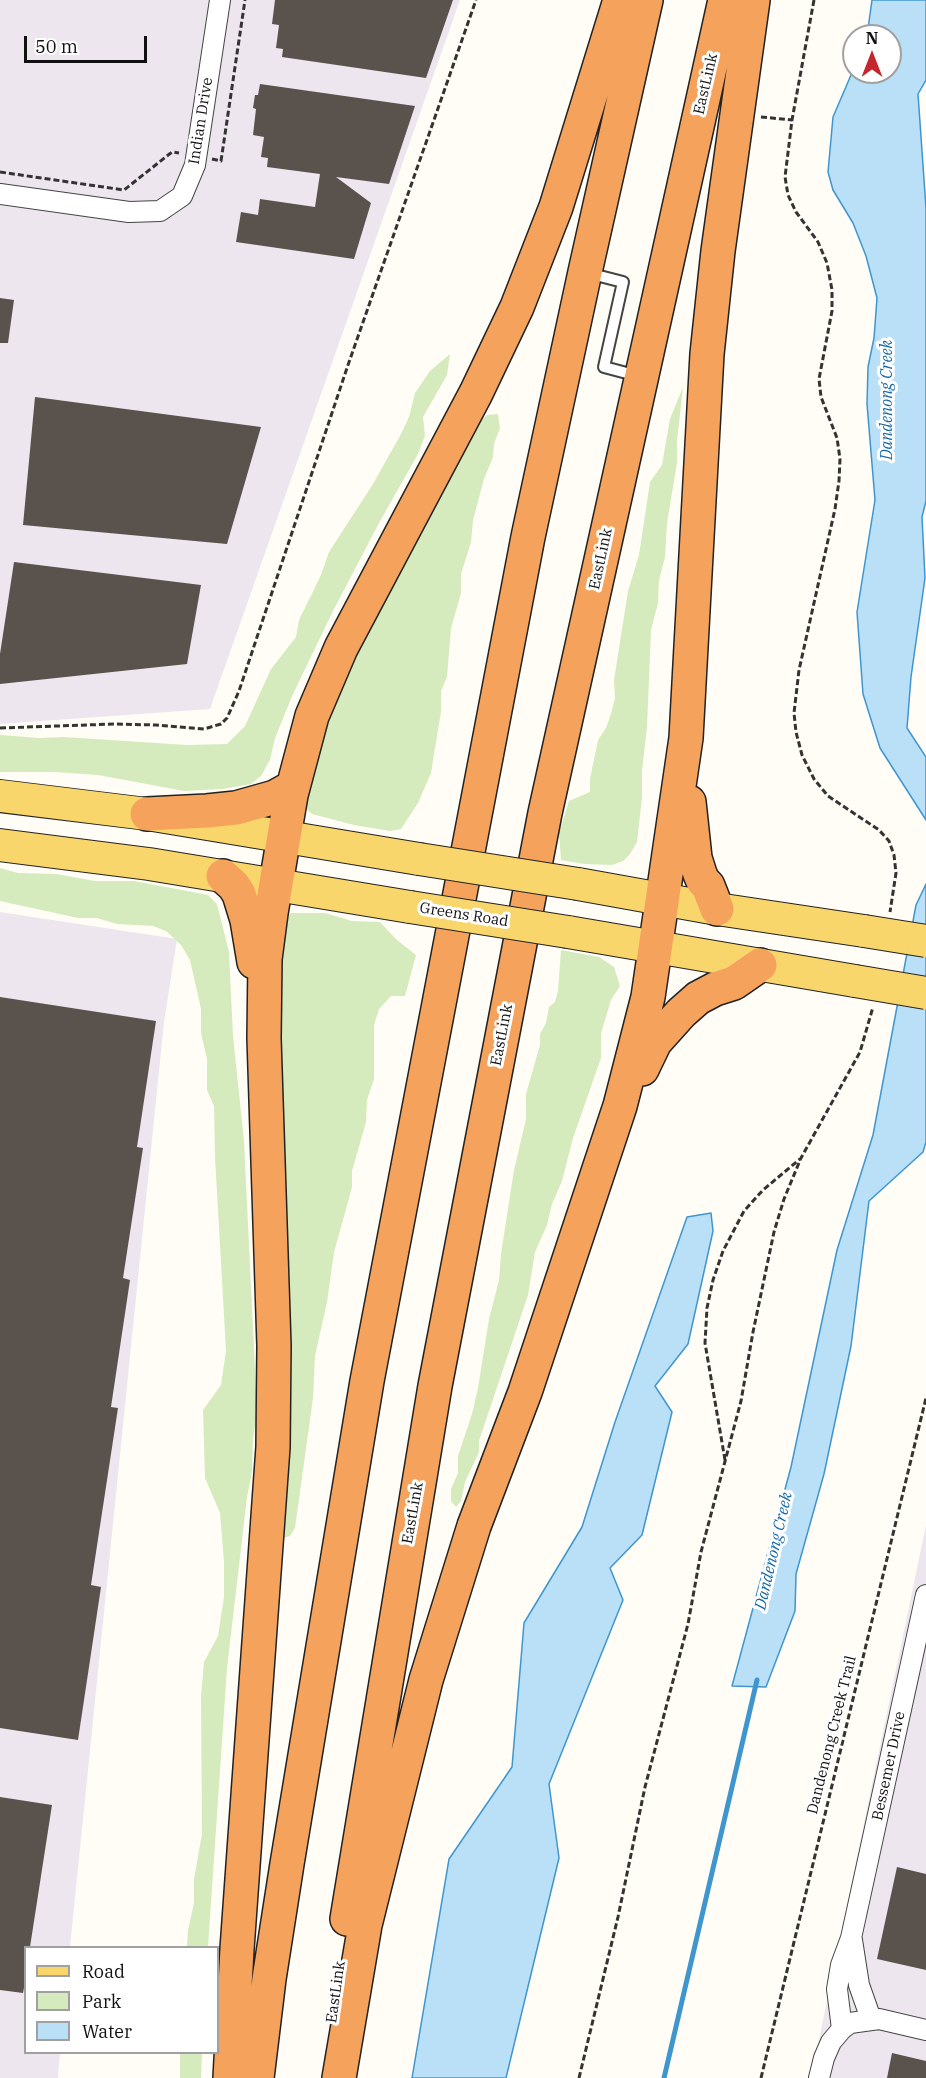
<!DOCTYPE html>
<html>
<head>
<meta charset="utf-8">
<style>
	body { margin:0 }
	#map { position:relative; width:926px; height:2078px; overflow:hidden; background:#fffdf5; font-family:"IBM Plex Serif",serif }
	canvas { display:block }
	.legend { position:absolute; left:24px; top:1946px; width:195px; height:108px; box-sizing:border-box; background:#fff; border:2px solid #a0a0a0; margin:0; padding:8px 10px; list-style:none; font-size:18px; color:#111 }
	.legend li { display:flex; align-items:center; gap:12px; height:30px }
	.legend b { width:30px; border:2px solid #a0a0a0 }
	.north { position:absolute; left:842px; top:24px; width:60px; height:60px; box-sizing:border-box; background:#fff; border:2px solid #a0a0a0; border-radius:50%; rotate:0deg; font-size:16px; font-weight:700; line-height:24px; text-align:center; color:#111 }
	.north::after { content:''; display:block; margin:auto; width:21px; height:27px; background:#c4262e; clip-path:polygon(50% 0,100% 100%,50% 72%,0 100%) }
	.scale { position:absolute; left:24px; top:36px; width:123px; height:27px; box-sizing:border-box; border:3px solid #111; border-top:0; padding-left:8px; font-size:18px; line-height:21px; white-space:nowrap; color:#111; -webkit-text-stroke:4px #fff; paint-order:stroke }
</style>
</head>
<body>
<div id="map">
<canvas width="926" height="2078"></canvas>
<ul class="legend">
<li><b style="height:8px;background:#f9d66b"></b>Road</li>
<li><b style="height:16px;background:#d5ebbd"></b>Park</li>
<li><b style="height:16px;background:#b9e0f7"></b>Water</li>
</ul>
<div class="north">N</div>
<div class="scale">50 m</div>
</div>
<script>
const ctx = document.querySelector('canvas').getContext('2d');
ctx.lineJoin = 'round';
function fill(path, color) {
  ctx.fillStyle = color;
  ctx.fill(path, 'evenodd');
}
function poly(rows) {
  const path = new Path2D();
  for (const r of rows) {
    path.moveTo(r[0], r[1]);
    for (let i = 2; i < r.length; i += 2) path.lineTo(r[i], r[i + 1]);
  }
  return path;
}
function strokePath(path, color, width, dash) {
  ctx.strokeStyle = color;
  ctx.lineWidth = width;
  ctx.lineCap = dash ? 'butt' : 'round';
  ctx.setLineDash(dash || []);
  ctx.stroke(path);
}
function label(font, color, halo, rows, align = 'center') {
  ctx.font = font + ' "IBM Plex Serif",serif';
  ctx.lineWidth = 6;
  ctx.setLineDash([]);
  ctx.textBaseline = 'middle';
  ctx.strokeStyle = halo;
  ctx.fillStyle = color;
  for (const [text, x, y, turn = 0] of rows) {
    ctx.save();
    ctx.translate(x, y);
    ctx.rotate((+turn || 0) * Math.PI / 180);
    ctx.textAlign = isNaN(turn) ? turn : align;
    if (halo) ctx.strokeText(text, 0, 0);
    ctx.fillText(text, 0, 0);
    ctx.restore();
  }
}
const industrial = poly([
	[0,0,460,0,210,709,0,724],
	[0,912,177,939,164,1022,70,1947,26,1948,26,2052,60,2053,58,2078,0,2078],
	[926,1525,926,2078,811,2078]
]);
const green = poly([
	[450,354,447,375,423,417,425,436,418,454,379,523,333,611,293,694,275,738,270,760,261,776,251,784,223,789,184,791,98,775,54,772,0,772,0,735,40,738,64,737,187,745,227,744,245,726,271,669,296,637,299,620,321,575,329,552,373,484,401,434,409,417,415,393,430,371],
	[683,387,677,441,677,463,667,523,665,557,659,580,658,603,651,630,647,727,642,771,642,797,637,842,630,854,623,861,612,865,584,864,561,860,559,833,569,801,590,792,590,779,598,740,606,728,611,714,615,698,614,680,628,591,639,555,650,482,662,465,670,419],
	[498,414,500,428,494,444,493,457,484,479,473,520,471,542,461,574,461,593,451,628,447,677,441,691,441,712,434,754,431,773,418,803,401,829,390,831,354,825,312,814,305,808,310,736,476,425,487,415],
	[0,868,18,873,56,874,95,881,134,881,208,895,217,904,229,952,233,1036,244,1141,257,1412,253,1439,252,1472,247,1497,227,1668,208,1947,187,1947,188,1930,194,1903,194,1879,202,1834,201,1697,204,1662,218,1636,224,1597,224,1562,220,1513,205,1478,203,1410,221,1385,226,1351,215,1157,214,1106,207,1090,207,1059,201,1033,201,1009,190,960,181,945,166,931,153,926,117,924,97,918,78,918,0,901],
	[291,913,325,913,352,921,380,922,397,940,416,955,405,996,391,996,379,1009,374,1025,374,1079,367,1100,366,1122,352,1171,352,1187,348,1202,334,1252,327,1302,315,1356,313,1398,295,1528,290,1536,280,1539,279,1191,281,921],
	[561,950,599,957,614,967,620,986,611,1000,601,1033,601,1058,573,1138,562,1181,552,1204,547,1225,535,1252,528,1295,479,1441,479,1452,465,1482,461,1501,456,1507,451,1501,451,1489,458,1473,458,1456,472,1414,478,1388,489,1319,499,1280,501,1254,514,1170,526,1119,526,1094,540,1045,540,1034,546,1023,549,1007,555,1002,558,991],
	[180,2053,202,2053,201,2078,180,2078]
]);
const water = poly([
	[872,0,926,0,926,80,918,94,926,208,926,501,922,517,925,578,911,677,907,728,926,757,926,820,880,748,863,694,857,612,875,500,867,404,868,367,874,338,877,298,866,256,853,223,833,190,828,172,833,117,854,68,854,72,890,72,890,36,867,36,872,0],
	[926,884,926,1142,923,1152,869,1201,851,1346,824,1474,796,1574,795,1611,766,1687,732,1686,791,1467,837,1250,873,1135,916,905,926,884],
	[711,1213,713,1231,688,1344,655,1386,672,1412,642,1535,610,1568,623,1600,549,1784,559,1858,506,2078,412,2078,449,1859,512,1767,524,1623,582,1527,615,1422,687,1217,711,1213]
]);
const stream = poly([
	[664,2078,757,1680]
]);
const building = poly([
	[275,0,453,0,426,78,282,57,283,49,276,48,279,25,272,24],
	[260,84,415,106,389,184,336,177,371,203,354,259,236,242,241,212,258,215,260,199,315,207,320,174,267,167,268,158,261,157,264,137,253,135,256,109,253,108,255,95,258,95],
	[0,298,14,300,8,343,0,343],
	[35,397,261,427,227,544,23,525],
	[14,562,201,585,187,664,0,684,0,654],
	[0,997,156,1021,137,1147,143,1148,123,1278,130,1280,111,1407,118,1408,91,1585,101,1587,78,1740,0,1728],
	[0,1797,52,1805,30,1947,26,1947,26,1977,23,1993,0,1990],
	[897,1867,926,1874,926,1970,877,1959],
	[892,2053,926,2061,926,2078,887,2078]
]);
const path = poly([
	[814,0,792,120,785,177,788,195,796,212,818,242,827,263,832,290,832,311,819,379,821,397,837,438,840,459,839,481,835,509,799,670,794,713,796,732,802,755,814,779,828,796,879,830,889,841,894,855,896,873,890,912],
	[761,117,792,120],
	[212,159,221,161,245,0],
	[0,172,124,190,172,152,179,153],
	[0,728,115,724,156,725,204,729,221,724,227,718,239,691,348,365,476,0],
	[725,1460,705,1343,707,1308,713,1280,723,1251,744,1211,763,1190,800,1159],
	[579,2078,618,1917,645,1787,688,1624,701,1552,741,1401,753,1332,774,1232,784,1199,801,1158,860,1052,873,1007],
	[761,2078,926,1398]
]);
const lane = poly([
	[588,273,623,282,604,367,638,376]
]);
const street = poly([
	[0,194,129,212,160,211,182,196,195,165,220,0],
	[852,1940,859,1985,871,2019],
	[842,2029,837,1989,841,1965,851,1938,926,1595],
	[819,2078,824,2058,831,2042,842,2029,850,2023,879,2019,926,2030]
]);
const primary = poly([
	[0,796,147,814,419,859],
	[0,845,149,864,410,907],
	[578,884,717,909,864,931],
	[568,932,855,981]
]);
const highway = poly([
	[689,802,695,858,700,874,703,881,708,886,717,909],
	[147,814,207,811,236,808,275,797,293,787],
	[223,876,234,886,239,894,247,920,254,962],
	[642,1069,655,1042,681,1013,698,998,715,989,734,983,760,965],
	[347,1919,435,1386,545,813,725,0],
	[230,2078,237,1949,273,1447,274,1346,264,1038,265,959,271,913,291,795,312,716,341,648,476,393,517,307,556,207,620,0],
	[257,2078,269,1979,287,1864,367,1381,528,537,585,272,646,0],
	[339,2078,365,1925,426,1680,474,1526,525,1392,620,1106,648,997,686,738,707,354,718,251,753,0]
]);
const primaryBridge = poly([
	[419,859,578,884],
	[410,907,568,932],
	[864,931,926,941],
	[855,981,926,993]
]);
const streetNames = [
	["EastLink",706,84,-77],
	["Indian Drive",201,121,-81],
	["EastLink",601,559,-78],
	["Greens Road",464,915,9],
	["EastLink",502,1035,-79],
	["EastLink",413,1513,-80],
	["Dandenong Creek Trail",832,1735,-76],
	["Bessemer Drive",889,1766,-78],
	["EastLink",336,1992,-82]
];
const waterNames = [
	["Dandenong Creek",887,400,-90],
	["Dandenong Creek",774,1551,-77]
];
fill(industrial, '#eee6ef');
fill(green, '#d5ebbd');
fill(water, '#b9e0f7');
strokePath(water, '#3f96cf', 1.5);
strokePath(stream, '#3f96cf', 5);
fill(building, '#5a524d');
strokePath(lane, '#444', 14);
strokePath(street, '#444', 22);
strokePath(primary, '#222', 34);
strokePath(highway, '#222', 36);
strokePath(path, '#333', 3, [6, 3]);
strokePath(lane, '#fff', 10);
strokePath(street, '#fff', 20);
strokePath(primary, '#f9d66b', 32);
strokePath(highway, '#f5a25d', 33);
strokePath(primaryBridge, '#222', 34, []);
strokePath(primaryBridge, '#f9d66b', 32);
label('15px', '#111', '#fff', streetNames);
label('italic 16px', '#1768a6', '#fff', waterNames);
</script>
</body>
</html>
